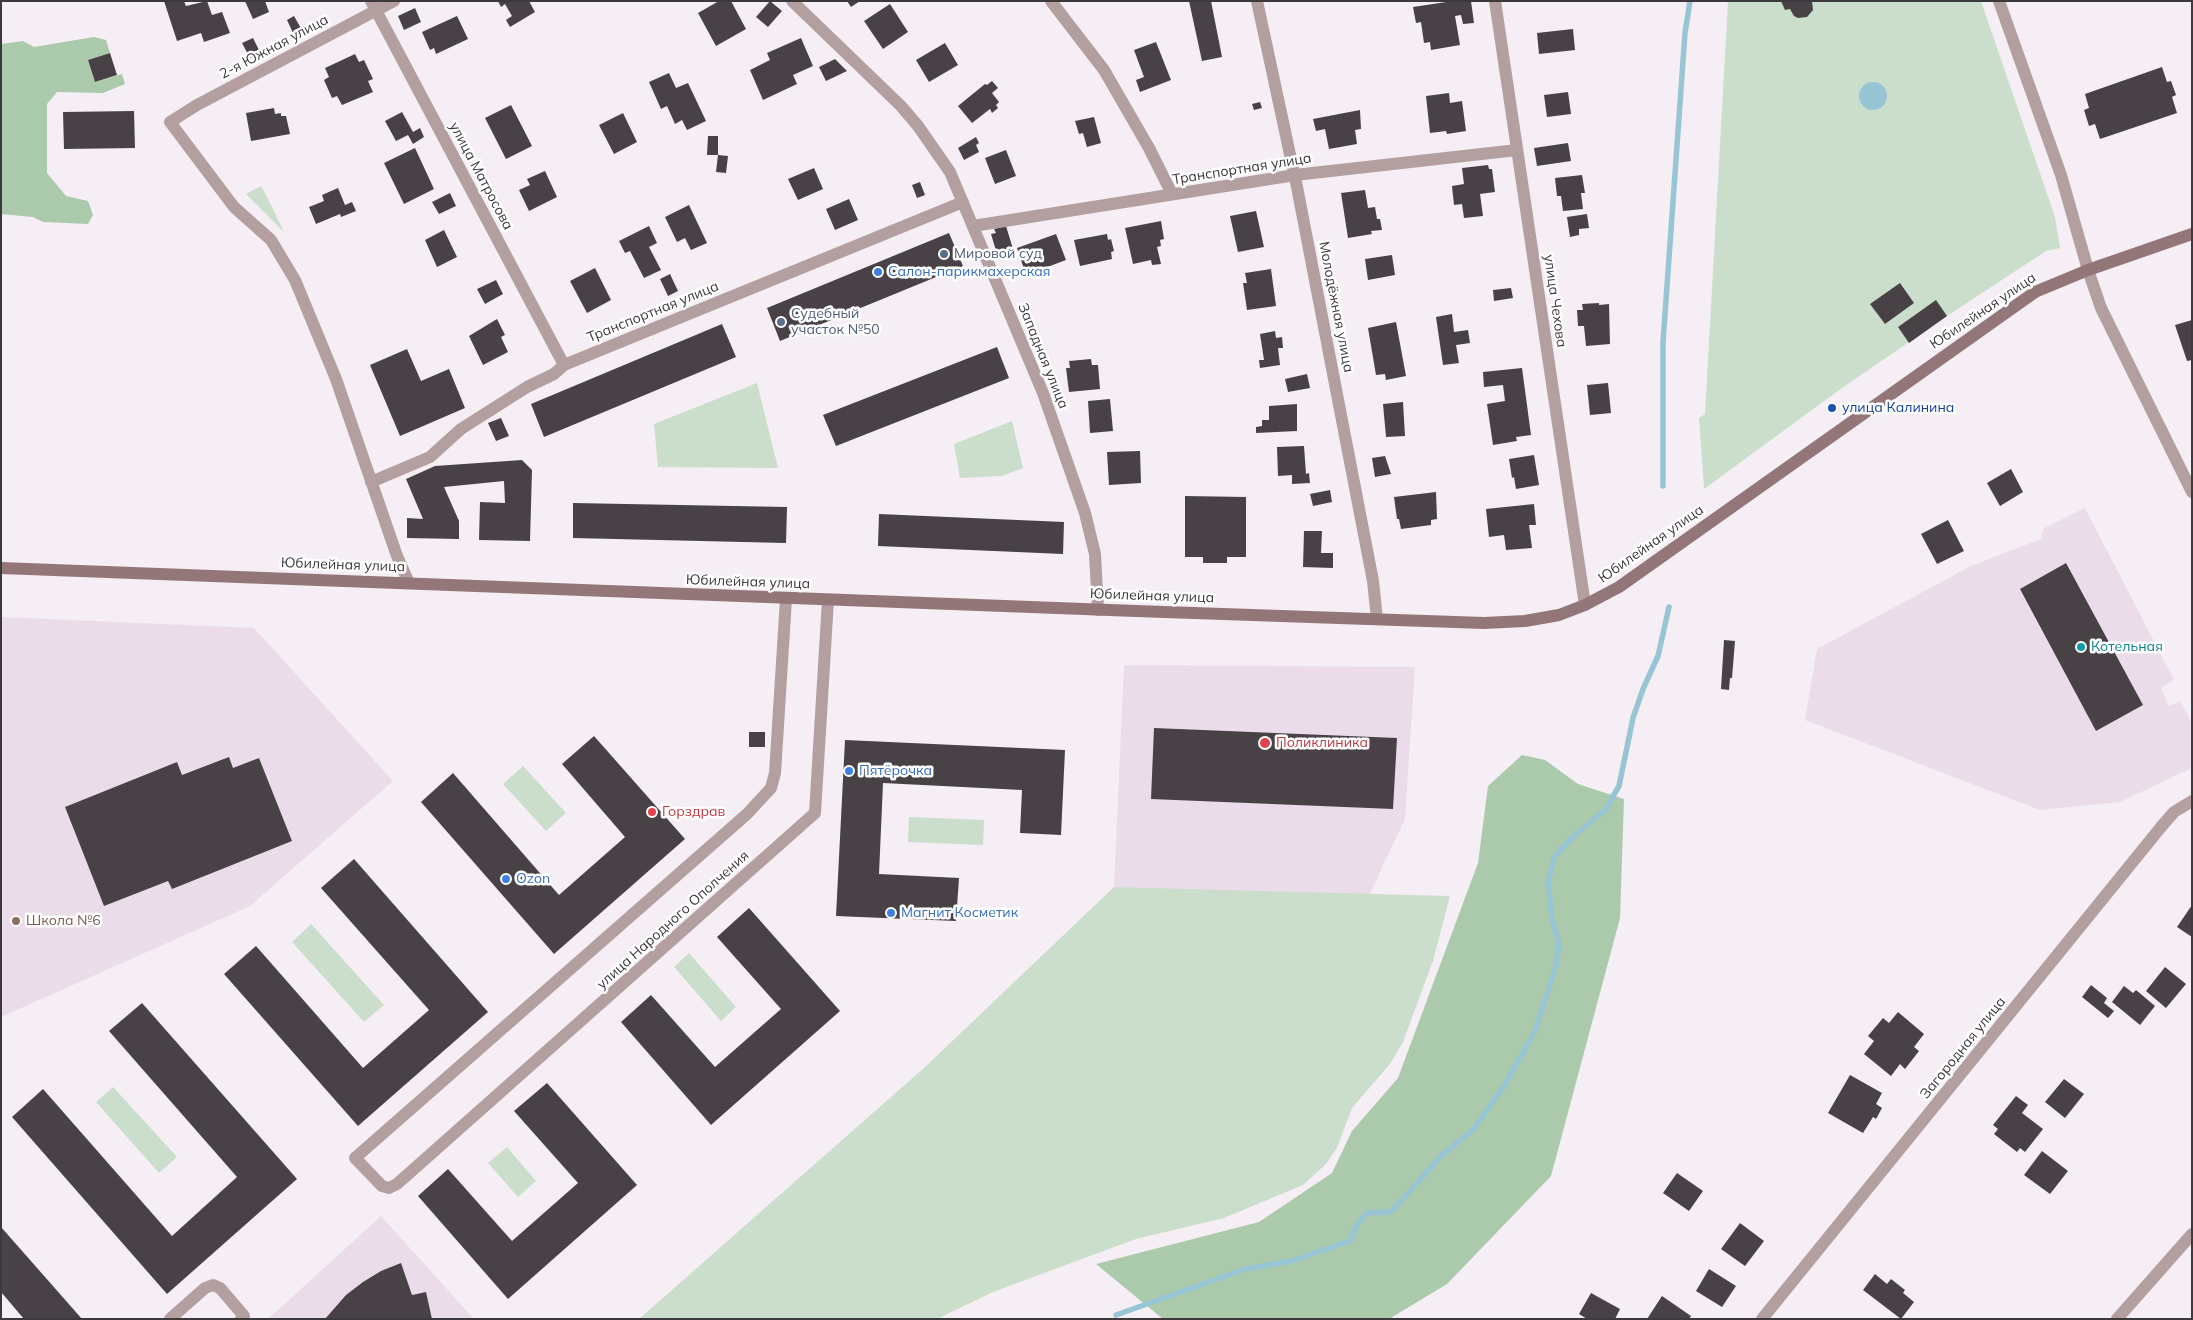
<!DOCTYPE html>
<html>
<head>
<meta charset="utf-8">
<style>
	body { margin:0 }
	#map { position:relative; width:2193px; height:1320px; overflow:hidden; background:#f5eef5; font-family:Mulish,sans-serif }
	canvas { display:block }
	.frame { position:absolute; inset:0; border:2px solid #3c393c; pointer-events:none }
</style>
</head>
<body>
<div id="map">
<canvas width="2193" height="1320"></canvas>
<div class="frame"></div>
</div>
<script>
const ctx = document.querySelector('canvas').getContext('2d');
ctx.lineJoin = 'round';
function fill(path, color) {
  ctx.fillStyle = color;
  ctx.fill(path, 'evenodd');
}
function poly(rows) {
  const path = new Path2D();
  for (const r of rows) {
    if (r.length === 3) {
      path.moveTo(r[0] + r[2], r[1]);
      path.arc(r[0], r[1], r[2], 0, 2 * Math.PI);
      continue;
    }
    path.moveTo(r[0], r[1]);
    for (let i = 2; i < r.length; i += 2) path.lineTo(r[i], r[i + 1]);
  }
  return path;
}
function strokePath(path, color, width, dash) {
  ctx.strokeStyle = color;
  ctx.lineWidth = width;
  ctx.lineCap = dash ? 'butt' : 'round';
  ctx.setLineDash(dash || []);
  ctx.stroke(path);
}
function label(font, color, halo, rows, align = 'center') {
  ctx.font = font + ' Mulish,sans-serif';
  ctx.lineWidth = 5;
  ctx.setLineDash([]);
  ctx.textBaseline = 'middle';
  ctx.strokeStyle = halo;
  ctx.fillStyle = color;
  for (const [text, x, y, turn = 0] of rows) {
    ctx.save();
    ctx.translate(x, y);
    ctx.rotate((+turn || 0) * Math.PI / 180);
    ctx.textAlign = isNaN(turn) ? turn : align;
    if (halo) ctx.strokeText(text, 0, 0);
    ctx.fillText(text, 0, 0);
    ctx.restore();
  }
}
const built = poly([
	[2085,508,2174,680,2161,688,2169,706,2180,701,2192,723,2192,768,2120,802,2040,810,1805,720,1817,649,1971,566,2041,539,2043,529],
	[1,617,254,628,393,781,250,906,1,1017],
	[1124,665,1415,667,1405,819,1363,908,1114,887],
	[381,1216,474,1319,268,1319]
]);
const green = poly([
	[1728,1,1981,1,2055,217,2060,248,2046,251,1950,314,1842,388,1704,489,1699,418,1705,414],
	[261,186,268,199,284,232,246,194],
	[757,383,778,468,658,467,654,424],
	[1012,421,1023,468,1002,476,960,478,954,444],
	[523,766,566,813,546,831,503,784],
	[909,817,984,820,983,845,908,842],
	[1114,887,1450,896,1433,961,1403,1042,1390,1064,1352,1108,1337,1148,1325,1165,1303,1185,1224,1218,1136,1239,993,1292,937,1319,639,1319,925,1067],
	[311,924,384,1005,364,1022,292,942],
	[689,953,736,1007,721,1021,674,967],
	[113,1087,177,1157,159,1173,96,1102],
	[507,1147,536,1181,518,1197,488,1163]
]);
const forest = poly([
	[94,37,106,40,110,53,88,60,95,82,122,74,125,84,103,93,57,92,47,104,47,173,66,196,88,201,93,215,88,224,43,222,33,217,1,214,1,44,23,41,34,47],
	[1522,755,1545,760,1578,784,1624,799,1620,918,1551,1176,1447,1284,1389,1319,1163,1319,1096,1264,1259,1222,1332,1173,1352,1131,1398,1078,1478,863,1488,786]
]);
const water = poly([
	[1873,96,14]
]);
const stream = poly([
	[1663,486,1663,342,1685,33,1690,1],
	[1116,1315,1245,1269,1291,1261,1350,1241,1358,1223,1367,1213,1391,1212,1441,1156,1473,1130,1504,1086,1535,1031,1556,966,1559,943,1552,919,1548,881,1555,856,1575,835,1605,810,1619,786,1633,718,1643,689,1658,656,1669,607]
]);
const building = poly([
	[164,1,184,1,186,6,207,1,212,15,222,12,230,33,204,42,201,33,177,41],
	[245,1,265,1,269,12,253,19],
	[498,1,529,1,535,12,510,27,506,20,512,16,505,4,501,7],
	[719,1,731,1,746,29,716,46,698,13],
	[770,1,782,11,768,27,756,17],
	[847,1,860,1,851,7],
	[1189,1,1211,1,1222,57,1202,61],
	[1453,1,1471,1,1474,23,1463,24,1461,15,1455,16,1460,45,1431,50,1430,42,1424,43,1421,22,1416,23,1413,7],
	[1781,1,1812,1,1813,10,1807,17,1798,18,1794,16,1790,9,1785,10],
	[890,4,908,32,883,49,864,21],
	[415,8,421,22,404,30,398,16],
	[294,16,302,30,294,35,287,20],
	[457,16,468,39,436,54,434,48,430,50,422,32],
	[1573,29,1575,50,1539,54,1537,33],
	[253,38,260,52,250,58,242,43],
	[801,38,813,66,793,75,797,84,763,100,750,70,770,60,767,53],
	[1156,42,1171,80,1140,92,1136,80,1144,77,1134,50],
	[945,43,958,65,929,82,916,60],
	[110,53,117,75,95,82,88,60],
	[355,54,359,62,364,60,373,79,368,81,373,92,342,105,337,96,332,98,324,80,329,77,325,68],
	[835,59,847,71,826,81,819,67],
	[2162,67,2167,82,2171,81,2176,95,2172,97,2177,113,2100,139,2095,124,2089,126,2084,110,2089,108,2085,94],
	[669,73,676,88,688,83,706,121,687,130,682,120,675,124,667,106,661,109,649,82],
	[992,81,998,88,992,93,999,102,996,105,998,108,992,113,990,109,972,123,958,106,985,84,987,85],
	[1568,92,1571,114,1547,117,1544,95],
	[1449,93,1450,103,1462,101,1466,131,1447,134,1446,131,1430,133,1426,96],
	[1260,102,1262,108,1254,110,1252,104],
	[511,105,532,146,506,159,485,118],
	[274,108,275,114,281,113,281,116,286,116,290,134,251,141,246,113],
	[1360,110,1361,129,1355,130,1357,144,1329,149,1325,129,1316,131,1313,119],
	[134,111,135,148,64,149,63,112],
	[402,112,413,132,420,128,424,137,413,144,408,135,396,141,385,121],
	[623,113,637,142,614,154,599,125],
	[1094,117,1101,143,1087,147,1083,133,1079,134,1075,121],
	[708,136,718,136,718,155,707,155],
	[976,137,979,143,976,145,979,152,964,160,958,148],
	[1568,143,1571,161,1537,166,1534,148],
	[415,148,434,189,404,204,384,163],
	[1006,150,1016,176,995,184,985,158],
	[718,155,728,156,726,173,716,172],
	[1488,165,1489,169,1492,169,1495,192,1480,194,1483,216,1464,218,1462,204,1454,205,1452,186,1464,184,1462,168],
	[814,168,823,189,798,200,788,179],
	[545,171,557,197,529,211,519,190,530,185,527,179],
	[1582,175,1585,193,1581,193,1583,209,1563,211,1561,196,1557,196,1555,178],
	[920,182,925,195,917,198,912,185],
	[338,188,345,205,352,202,356,211,341,217,340,214,316,224,309,207,324,201,322,195],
	[1365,190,1368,208,1375,207,1377,219,1380,219,1382,230,1371,231,1372,234,1348,238,1341,193],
	[450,193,456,206,439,214,432,202],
	[849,199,858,220,835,230,826,209],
	[689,205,707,243,691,250,685,238,677,242,665,217],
	[1256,211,1264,247,1238,252,1230,216],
	[1587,214,1589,228,1579,229,1579,235,1570,237,1567,217],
	[1161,221,1164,239,1160,240,1161,246,1157,247,1161,264,1152,265,1151,260,1133,264,1125,228],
	[649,226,657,243,649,247,661,270,644,278,630,251,625,253,619,241],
	[1006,226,1013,249,997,254,991,234,996,233,994,229],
	[444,230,457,257,437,267,425,240],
	[949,233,963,266,780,341,767,308],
	[1056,234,1066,260,1026,275,1017,248],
	[1107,234,1108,240,1111,239,1114,251,1111,252,1112,259,1080,266,1074,240],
	[1392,255,1395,275,1368,280,1365,259],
	[595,268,611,300,587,313,570,281],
	[1271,269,1276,306,1247,310,1243,283,1247,283,1245,273],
	[670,274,678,291,668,296,660,279],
	[496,280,503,294,485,304,477,289],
	[1900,283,1914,303,1885,324,1870,304],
	[1511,288,1513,298,1494,301,1493,290],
	[1936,300,1947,316,1909,343,1898,327],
	[1599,303,1599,305,1609,304,1610,344,1586,346,1584,326,1578,326,1577,310,1583,310,1582,304],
	[1452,314,1454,332,1468,330,1470,343,1456,345,1459,363,1443,365,1436,317],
	[497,319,505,335,501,337,508,352,483,365,469,336],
	[2192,320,2192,360,2187,361,2175,325],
	[1396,322,1406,376,1386,380,1385,374,1376,375,1368,328],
	[722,324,736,357,544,437,531,404],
	[1275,331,1276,338,1282,337,1283,348,1278,348,1280,365,1260,368,1259,360,1264,360,1260,334],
	[997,347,1009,378,836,446,823,415],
	[407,349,421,381,449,369,465,408,400,436,370,365],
	[1091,359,1092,365,1098,365,1100,389,1069,392,1066,368,1070,368,1069,361],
	[1522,368,1531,435,1516,437,1517,441,1493,445,1487,404,1505,401,1503,385,1484,387,1483,372],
	[1307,374,1310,388,1288,392,1285,379],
	[1608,383,1611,413,1590,415,1587,385],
	[1110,399,1113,431,1090,433,1088,401],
	[1403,402,1405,436,1386,437,1383,404],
	[1297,404,1297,431,1256,433,1256,427,1262,426,1262,420,1269,420,1269,406],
	[501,418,509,436,496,441,488,423],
	[1304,446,1306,474,1309,473,1310,483,1292,484,1292,475,1278,476,1277,447],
	[1140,451,1141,483,1109,485,1107,452],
	[1534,455,1539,485,1516,489,1514,477,1512,478,1509,459],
	[1385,456,1391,474,1375,477,1372,458],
	[522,460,532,470,530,541,479,540,480,502,505,503,504,481,444,487,459,521,459,539,407,538,407,518,423,519,406,479,435,466],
	[2011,469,2023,492,2000,506,1987,483],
	[1330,490,1332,502,1313,506,1310,494],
	[1436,492,1437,519,1431,520,1431,525,1401,529,1399,519,1397,519,1394,497],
	[1185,496,1246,497,1246,557,1227,557,1227,563,1203,563,1203,557,1185,557],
	[573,503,787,507,786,543,573,538],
	[1534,504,1536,525,1529,525,1532,548,1506,550,1504,535,1489,537,1486,509],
	[879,514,1064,522,1063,554,878,546],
	[1948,520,1964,551,1937,564,1921,534],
	[1304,531,1322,531,1321,553,1333,553,1333,568,1303,567],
	[2066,563,2143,705,2096,731,2020,589],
	[1724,640,1735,641,1732,678,1730,678,1729,690,1721,689],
	[1154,728,1397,738,1393,809,1151,799],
	[749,732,765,732,765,747,749,747],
	[594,736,685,839,554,954,421,802,453,773,559,895,625,837,562,764],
	[845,740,1065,750,1061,835,1020,833,1022,790,883,783,879,874,959,878,956,921,836,916],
	[229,757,233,768,259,758,292,841,172,889,168,881,104,906,65,807,177,762,182,775],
	[354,859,488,1012,358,1126,224,974,256,946,363,1068,429,1010,321,888],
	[2192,905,2192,937,2177,927],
	[749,908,840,1011,711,1125,621,1022,651,995,715,1067,781,1009,717,937],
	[2165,967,2186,984,2166,1008,2146,991],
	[2091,985,2107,998,2104,1003,2114,1011,2108,1018,2082,997],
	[2124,986,2133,993,2136,990,2155,1006,2140,1025,2112,1002],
	[142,1003,297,1179,167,1294,12,1117,43,1089,172,1236,237,1177,109,1031],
	[1898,1012,1924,1034,1914,1047,1919,1051,1905,1069,1900,1064,1891,1076,1864,1054,1874,1041,1868,1036,1883,1018,1889,1023],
	[1850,1075,1882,1093,1876,1104,1882,1108,1876,1119,1873,1117,1863,1133,1828,1113],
	[2064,1079,2084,1094,2065,1118,2045,1102],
	[547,1083,637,1185,508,1299,418,1196,448,1169,512,1241,578,1183,514,1111],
	[2016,1096,2028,1105,2022,1113,2043,1129,2025,1152,2020,1148,2017,1152,1994,1134,1998,1129,1993,1125],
	[2042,1151,2068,1171,2050,1194,2024,1175],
	[1677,1173,1703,1191,1689,1211,1663,1193],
	[1740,1223,1764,1241,1745,1266,1721,1249],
	[1,1227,82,1319,24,1319,1,1292],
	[401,1263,412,1295,426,1292,432,1319,325,1319,346,1295,363,1282,381,1271],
	[1709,1269,1736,1286,1722,1307,1696,1291],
	[1875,1274,1887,1284,1891,1279,1905,1290,1903,1293,1914,1302,1901,1319,1863,1290],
	[1591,1293,1620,1309,1615,1319,1587,1319,1579,1314],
	[1662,1296,1691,1316,1689,1319,1647,1319]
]);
const minor = poly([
	[371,1,564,365],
	[394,1,197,105,170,122,234,207,271,240,295,280,336,379,397,556,409,583],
	[792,1,901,106,918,126,950,172,1043,393,1085,513,1095,554,1098,610],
	[1051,1,1104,70,1149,148,1172,194],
	[1257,1,1297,187,1373,581,1377,619],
	[1495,1,1585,605],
	[1999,1,2061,175,2088,270],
	[973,226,1295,175,1517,150],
	[371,482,430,457,461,429,527,387,554,374,564,365,963,202],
	[786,599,775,773,771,788,747,814,355,1158,382,1186,389,1188,397,1184,815,813,828,600],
	[170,1319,205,1288,213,1285,220,1288,244,1316,241,1319],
	[1762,1319,2161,827,2174,812,2192,801],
	[2117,1319,2192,1234]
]);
const tertiary = poly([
	[2088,270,2101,308,2192,492]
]);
const secondary = poly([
	[1,568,1136,611,1484,623,1525,621,1559,615,1585,605,1619,587,2035,292,2088,270,2192,234]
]);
const markers = [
	[944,254,5,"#5c6f8a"],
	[878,272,5,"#3f7fe0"],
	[781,322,5,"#5c6f8a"],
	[1832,408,5,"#1a4fb4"],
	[2081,647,5,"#0f9aa8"],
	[1265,743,6,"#e0444e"],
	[849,771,5,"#3f7fe0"],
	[652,812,5,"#e0444e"],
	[506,879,5,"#3f7fe0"],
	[891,913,5,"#3f7fe0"],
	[16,921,5,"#8d6e63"]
];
const streetNames = [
	["2-я Южная улица",274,47,-28],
	["Транспортная улица",1242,169,-9],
	["улица Матросова",481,176,62],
	["улица Чехова",1555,301,82],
	["Молодёжная улица",1336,307,79],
	["Юбилейная улица",1983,311,-34],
	["Транспортная улица",653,312,-22],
	["Западная улица",1043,356,68],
	["Юбилейная улица",1651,544,-35],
	["Юбилейная улица",343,565,2],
	["Юбилейная улица",748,582,2],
	["Юбилейная улица",1152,596,2],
	["улица Народного Ополчения",673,920,-42],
	["Загородная улица",1963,1048,-51]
];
const serviceNames = [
	["Мировой суд",954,254],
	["Судебный",791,314],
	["участок №50",791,330]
];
const shopNames = [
	["Салон-парикмахерская",888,272],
	["Пятёрочка",859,771],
	["Ozon",516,879],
	["Магнит Косметик",901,913]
];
const transitNames = [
	["улица Калинина",1842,408]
];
const cultureNames = [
	["Котельная",2091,647]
];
const healthNames = [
	["Поликлиника",1276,743],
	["Горздрав",662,812]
];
const educationNames = [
	["Школа №6",26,921]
];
fill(built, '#eadde9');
fill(green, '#cbdecb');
fill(forest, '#abc9ab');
fill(water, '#97c5d4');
strokePath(stream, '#97c5d4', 5.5);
fill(building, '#484247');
strokePath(minor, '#b39f9f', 12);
strokePath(tertiary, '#b39f9f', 12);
strokePath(secondary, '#937778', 12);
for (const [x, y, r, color] of markers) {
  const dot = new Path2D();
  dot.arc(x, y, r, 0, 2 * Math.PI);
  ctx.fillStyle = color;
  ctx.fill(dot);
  strokePath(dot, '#fffeff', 2);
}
label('14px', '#3c393c', '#fffeff', streetNames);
label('14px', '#4e5e75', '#fffeff', serviceNames, 'left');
label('14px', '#366cbe', '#fffeff', shopNames, 'left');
label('14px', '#164399', '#fffeff', transitNames, 'left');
label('14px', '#0d838f', '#fffeff', cultureNames, 'left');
label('14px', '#be3a42', '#fffeff', healthNames, 'left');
label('14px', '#785e54', '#fffeff', educationNames, 'left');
</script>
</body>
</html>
